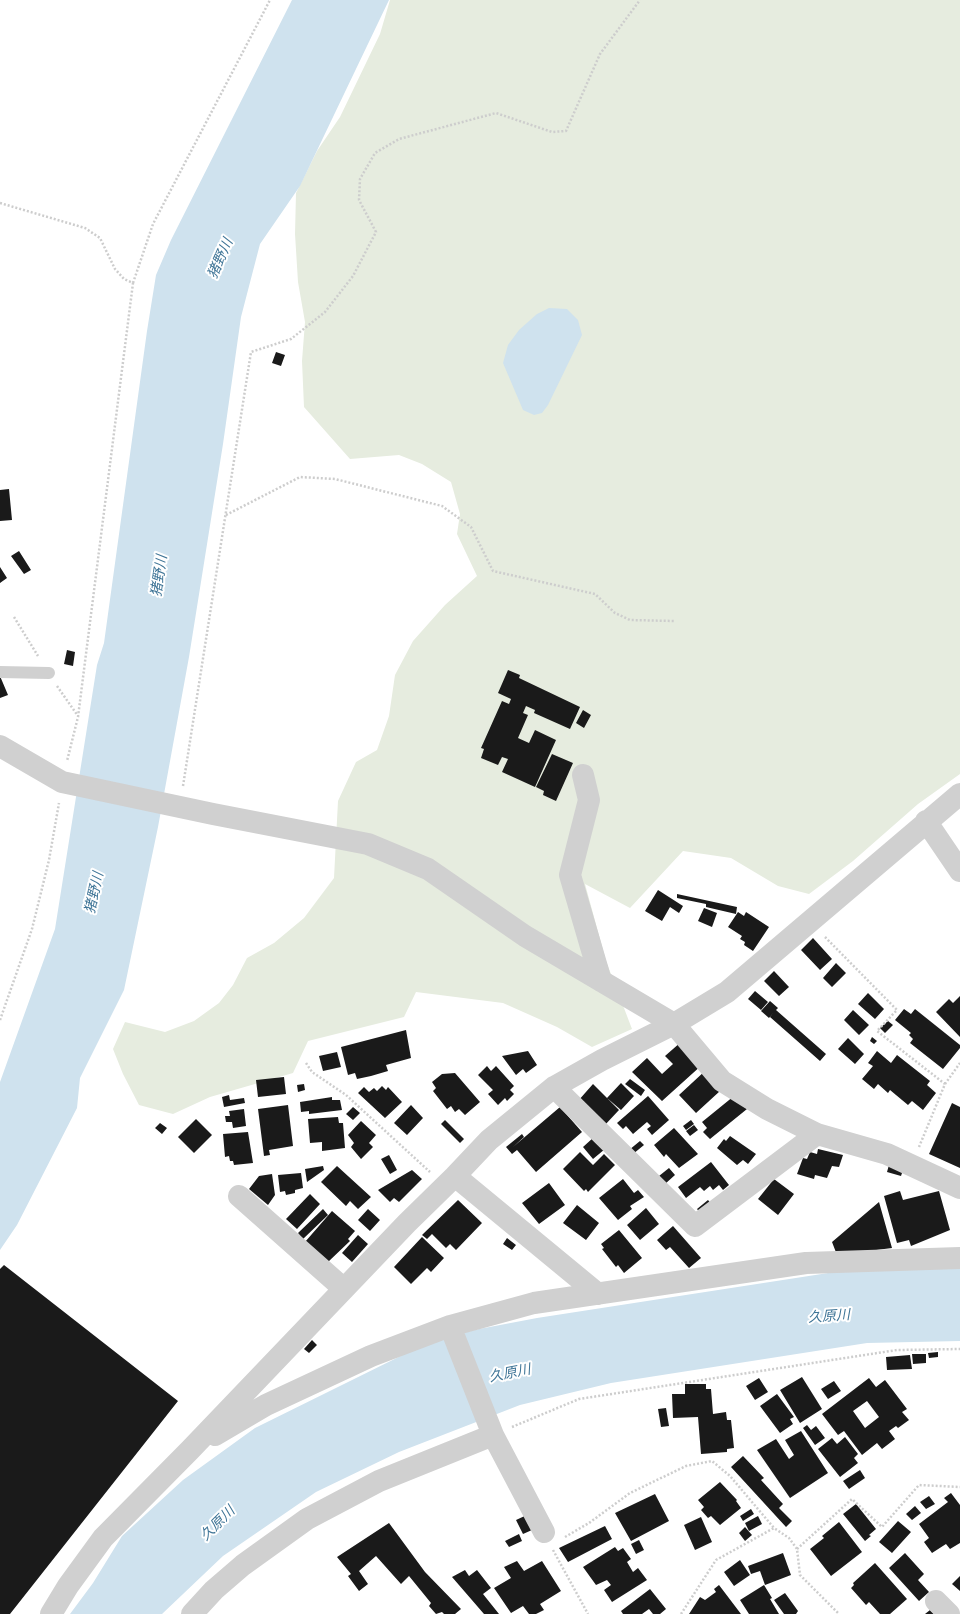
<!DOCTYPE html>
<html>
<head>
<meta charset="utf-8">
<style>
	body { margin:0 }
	canvas { display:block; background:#fff }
</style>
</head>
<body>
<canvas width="960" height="1614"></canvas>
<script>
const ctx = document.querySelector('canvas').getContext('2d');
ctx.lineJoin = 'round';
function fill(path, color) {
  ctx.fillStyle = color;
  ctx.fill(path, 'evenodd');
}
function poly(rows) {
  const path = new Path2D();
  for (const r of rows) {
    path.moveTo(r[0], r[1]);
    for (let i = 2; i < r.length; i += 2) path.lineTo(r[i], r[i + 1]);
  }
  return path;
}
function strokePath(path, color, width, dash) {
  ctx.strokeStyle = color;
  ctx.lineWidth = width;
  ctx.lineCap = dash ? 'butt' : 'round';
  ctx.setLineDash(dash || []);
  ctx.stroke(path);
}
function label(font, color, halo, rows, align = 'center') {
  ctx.font = font + ' "Sofia Sans Condensed","Noto Sans JP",sans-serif';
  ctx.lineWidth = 4;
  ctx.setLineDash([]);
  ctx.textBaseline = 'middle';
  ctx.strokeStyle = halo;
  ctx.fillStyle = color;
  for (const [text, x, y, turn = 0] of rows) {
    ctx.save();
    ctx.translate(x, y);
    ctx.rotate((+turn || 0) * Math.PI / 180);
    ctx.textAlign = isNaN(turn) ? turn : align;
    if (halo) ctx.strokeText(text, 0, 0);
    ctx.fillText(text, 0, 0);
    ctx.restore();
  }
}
const green = poly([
	[390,0,960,0,960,774,918,804,853,861,809,894,778,886,731,858,683,851,630,908,585,884,606,961,632,1029,592,1047,557,1027,503,1003,416,992,404,1017,308,1041,293,1073,210,1097,173,1114,139,1105,123,1074,113,1049,125,1022,165,1032,194,1021,219,1003,233,985,247,958,274,943,304,918,334,878,338,801,356,762,377,750,389,716,395,675,413,641,445,605,477,576,457,534,460,514,451,482,422,464,399,455,350,459,304,407,302,361,305,322,298,282,295,234,296,193,317,151,340,117,380,34]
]);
const water = poly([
	[292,0,389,0,300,186,260,244,241,317,223,444,189,657,158,827,124,990,80,1078,77,1108,17,1225,0,1250,0,1082,55,929,97,665,104,643,147,331,156,275,171,240],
	[549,308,567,309,578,320,582,335,548,405,542,413,534,415,523,410,503,363,508,345,519,330,537,314],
	[960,1265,960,1341,867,1343,611,1383,520,1405,399,1452,316,1492,223,1556,162,1614,70,1614,93,1583,122,1536,183,1480,255,1428,431,1341,479,1329,537,1318,854,1269]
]);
const building = poly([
	[276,352,285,355,281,366,272,363],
	[9,489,12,520,0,521,0,490],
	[19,551,31,570,24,574,11,556],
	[0,567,7,578,0,583],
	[67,650,75,652,73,666,64,664],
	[508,670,520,675,519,678,580,707,570,729,534,713,535,710,526,706,523,713,528,715,518,738,529,743,535,730,556,740,535,787,502,772,508,759,502,757,498,765,481,758,484,749,481,748,502,701,509,704,511,699,498,693],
	[0,676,8,695,0,698],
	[583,710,591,715,584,728,576,723],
	[552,754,573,763,556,801,543,795,544,791,536,787],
	[658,890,683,906,679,913,670,907,662,921,645,911],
	[677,894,737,907,736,914,706,907,706,904,677,898],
	[704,908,717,913,712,927,698,921],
	[738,912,744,916,746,912,769,927,753,951,744,945,745,942,740,939,742,936,728,927],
	[813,938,832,959,820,970,801,950],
	[836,963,846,973,832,987,823,978],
	[774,971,789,987,779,996,764,981],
	[755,991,768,1002,761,1010,748,999],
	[868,993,884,1009,875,1019,858,1004],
	[960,996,960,1037,936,1012,949,999,953,1003],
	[770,1001,778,1008,776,1010,826,1054,820,1061,770,1017,773,1013,769,1018,761,1011],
	[904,1009,911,1014,915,1009,960,1045,960,1048,943,1069,910,1043,913,1039,909,1035,911,1033,895,1020],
	[853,1010,869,1025,859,1035,844,1020],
	[888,1021,893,1025,885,1033,880,1028],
	[406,1030,411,1058,386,1065,388,1071,371,1076,357,1079,355,1073,348,1075,341,1047],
	[872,1037,877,1041,874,1044,870,1041],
	[848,1038,864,1054,855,1064,838,1049],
	[681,1042,703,1064,662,1101,632,1072,647,1058,662,1074,673,1064,665,1056],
	[528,1051,537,1065,526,1073,523,1069,516,1075,502,1056],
	[877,1051,891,1063,897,1055,930,1081,927,1085,936,1093,923,1110,912,1101,908,1105,890,1090,888,1093,878,1084,874,1089,862,1079,873,1066,868,1063],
	[337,1052,341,1067,323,1071,319,1056],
	[487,1066,491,1071,496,1066,514,1086,510,1090,514,1094,507,1101,505,1098,498,1105,488,1094,493,1090,478,1075],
	[706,1070,720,1091,696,1113,679,1095],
	[455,1073,480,1102,465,1115,459,1109,455,1112,451,1106,447,1109,433,1091,436,1088,432,1082,442,1074],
	[284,1077,286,1094,258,1097,256,1080],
	[630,1079,645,1090,641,1096,625,1084],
	[621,1083,634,1096,621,1110,607,1098],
	[304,1084,305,1090,298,1092,297,1085],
	[593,1084,619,1110,604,1126,578,1101],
	[382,1086,386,1090,388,1087,402,1102,385,1118,358,1093,364,1087,369,1092,374,1088,377,1091],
	[229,1095,230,1100,244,1098,245,1103,224,1107,222,1097],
	[648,1096,669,1120,652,1135,647,1129,651,1126,647,1122,633,1134,626,1126,623,1129,617,1123],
	[734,1096,747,1109,710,1139,703,1132,707,1128,702,1122],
	[332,1097,332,1100,340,1100,342,1110,309,1114,309,1111,301,1112,300,1102],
	[952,1103,960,1107,960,1168,929,1154],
	[288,1105,293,1146,269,1150,270,1155,264,1156,258,1109],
	[411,1105,423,1118,407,1135,394,1123],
	[353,1107,360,1113,353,1120,346,1114],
	[560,1107,582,1132,536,1172,517,1150,512,1154,506,1147,522,1134,524,1137,513,1147],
	[244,1109,246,1126,233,1128,232,1122,226,1122,225,1116,230,1116,229,1111],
	[338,1117,339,1123,343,1123,345,1148,322,1151,322,1142,310,1143,308,1119],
	[196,1119,212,1135,194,1153,178,1137],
	[445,1120,464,1139,460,1143,441,1124],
	[691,1120,694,1124,686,1130,683,1126],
	[361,1121,376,1135,369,1143,373,1147,361,1159,351,1147,354,1143,348,1135],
	[160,1123,167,1128,162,1134,155,1128],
	[694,1125,698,1130,690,1136,686,1131],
	[674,1128,698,1154,679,1168,666,1154,664,1157,654,1145],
	[248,1132,253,1163,234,1165,233,1161,230,1161,229,1156,225,1157,223,1134],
	[730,1136,756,1154,748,1164,743,1160,737,1165,717,1148,724,1139,726,1141],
	[594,1137,605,1149,593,1159,583,1147],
	[640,1141,644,1145,633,1154,629,1150],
	[818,1149,843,1155,839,1167,832,1166,827,1178,815,1175,814,1179,797,1174,803,1158,807,1159,810,1152,817,1154],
	[580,1152,593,1165,604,1154,615,1165,588,1192,586,1189,584,1191,563,1169],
	[389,1155,397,1170,390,1174,381,1159],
	[711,1162,729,1185,723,1190,719,1185,713,1190,710,1186,704,1191,700,1187,686,1198,678,1187],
	[889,1165,903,1170,901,1176,887,1172],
	[323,1166,324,1170,307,1182,305,1169],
	[337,1166,371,1197,358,1209,350,1201,346,1206,321,1182],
	[669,1168,675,1175,665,1184,659,1176],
	[412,1170,422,1179,399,1202,394,1198,390,1202,378,1190],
	[301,1173,303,1188,295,1190,295,1193,286,1195,285,1191,280,1192,278,1175],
	[272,1174,275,1195,268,1205,249,1189,259,1176],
	[623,1179,634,1193,638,1190,644,1197,630,1206,632,1209,618,1220,599,1198],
	[774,1179,794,1194,778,1215,758,1199],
	[549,1183,565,1205,539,1224,522,1203],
	[900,1191,903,1200,939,1191,950,1230,911,1246,909,1240,897,1243,884,1196],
	[310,1194,320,1204,297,1229,286,1219],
	[458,1200,482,1223,456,1250,450,1244,446,1248,432,1234,427,1239,422,1235],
	[708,1200,712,1205,701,1214,697,1209],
	[879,1202,892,1248,837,1255,832,1242],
	[577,1205,599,1223,586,1240,563,1223],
	[646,1208,659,1224,640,1240,627,1225],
	[323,1209,328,1215,303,1239,298,1233],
	[368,1209,380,1220,370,1231,358,1220],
	[332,1211,355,1231,348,1239,350,1241,328,1262,305,1242],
	[673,1226,701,1258,689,1268,670,1247,666,1250,657,1240],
	[619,1230,642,1258,624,1273,618,1265,616,1267,602,1249,604,1248,601,1244],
	[358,1235,368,1244,352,1262,342,1253],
	[422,1237,444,1258,431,1272,427,1268,411,1284,394,1267],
	[507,1238,516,1245,512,1250,503,1244],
	[4,1265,178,1401,10,1614,0,1614,0,1269],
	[312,1340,317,1345,309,1353,304,1349],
	[938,1352,938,1357,929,1358,928,1353],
	[912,1354,926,1354,926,1363,913,1364],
	[910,1355,912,1369,887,1370,886,1357],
	[802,1377,822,1409,800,1423,780,1390],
	[759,1378,768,1392,755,1400,746,1386],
	[869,1378,876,1387,885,1380,907,1409,902,1412,909,1420,898,1428,896,1426,889,1431,895,1439,882,1449,877,1443,862,1455,844,1431,838,1435,822,1414],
	[867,1401,879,1417,865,1428,853,1411],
	[834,1381,841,1391,828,1399,821,1389],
	[685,1384,706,1384,706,1389,711,1389,713,1414,726,1412,727,1420,731,1420,734,1448,727,1449,727,1452,701,1454,698,1417,673,1418,672,1394,685,1394],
	[777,1394,794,1417,790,1419,793,1424,780,1433,760,1406],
	[666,1408,669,1426,661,1427,658,1409],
	[807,1425,811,1430,816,1426,825,1438,815,1445,803,1428],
	[801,1431,828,1473,790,1498,757,1450,776,1439,789,1459,794,1455,785,1440],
	[845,1437,858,1454,854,1458,858,1463,840,1477,818,1449,832,1438,837,1444],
	[743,1456,764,1478,761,1480,783,1504,779,1508,792,1521,786,1527,731,1467],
	[860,1470,865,1478,849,1489,843,1481],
	[720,1482,737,1500,736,1501,741,1508,720,1525,711,1516,708,1518,701,1510,704,1507,698,1500],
	[951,1493,960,1505,960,1543,950,1549,946,1544,932,1553,924,1542,929,1538,919,1524,948,1502,944,1498],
	[655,1494,669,1521,631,1541,615,1513],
	[929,1496,935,1504,926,1509,920,1502],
	[856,1504,876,1529,869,1535,871,1536,865,1541,843,1514],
	[915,1506,921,1513,912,1520,906,1514],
	[751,1509,754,1514,743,1521,740,1516],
	[529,1514,532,1530,523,1534,516,1520],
	[758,1516,762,1524,749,1531,745,1523],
	[701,1517,712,1542,695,1550,684,1525],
	[898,1521,911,1532,892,1553,879,1542],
	[839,1522,862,1552,831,1576,810,1549,824,1538,822,1536],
	[389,1523,425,1572,461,1609,455,1614,444,1614,442,1612,436,1614,429,1606,431,1603,409,1576,401,1584,376,1556,359,1571,368,1584,359,1591,348,1576,351,1574,337,1557],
	[605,1526,612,1539,568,1562,559,1548],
	[745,1527,752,1535,745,1541,739,1533],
	[519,1534,522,1541,509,1547,505,1541],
	[639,1540,644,1550,636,1554,631,1544],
	[615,1547,618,1551,623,1548,631,1559,627,1562,633,1572,638,1568,647,1580,612,1602,604,1590,611,1585,607,1580,596,1585,583,1567],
	[783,1553,791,1575,765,1585,760,1571,751,1574,748,1566],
	[905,1553,924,1574,918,1580,929,1592,919,1601,889,1568],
	[740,1560,750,1575,734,1586,724,1572],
	[517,1561,524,1571,542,1561,561,1591,540,1604,544,1610,536,1614,529,1614,523,1606,511,1613,494,1588,511,1578,504,1567],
	[875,1563,907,1599,890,1614,880,1614,869,1602,866,1605,851,1588,854,1585,853,1583],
	[465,1570,469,1576,477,1570,491,1588,483,1594,499,1614,484,1614,452,1577],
	[960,1576,960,1591,952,1584],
	[719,1585,741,1614,689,1614,700,1597,705,1600,716,1592,714,1589],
	[764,1585,772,1598,770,1599,779,1614,749,1614,740,1600],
	[650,1589,666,1609,660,1614,653,1614,649,1609,642,1614,623,1614,621,1611],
	[785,1593,798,1611,796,1614,784,1614,774,1600],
	[930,1610,934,1614,925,1614]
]);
const path = poly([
	[0,203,85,228,100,238,115,269,124,279,133,283,78,717,67,761],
	[133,283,153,224,270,0],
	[226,515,300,477,335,479,442,506,471,527,493,571,595,594,615,613,630,620,674,621],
	[14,617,38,656],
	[57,686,78,716],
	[183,786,251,352,291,339,325,312,353,276,376,232,359,200,360,179,375,153,399,139,496,113,552,132,566,131,600,54,640,0],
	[825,937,897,1010,877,1031,945,1084,919,1147],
	[0,1020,32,929,49,860,59,803],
	[306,1063,312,1072,346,1095,430,1172],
	[945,1084,960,1063],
	[512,1427,579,1399,897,1350,960,1349],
	[565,1537,589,1523,630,1493,686,1466,712,1461,730,1476,774,1528],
	[797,1549,852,1499,882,1527,919,1485,960,1487],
	[553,1550,588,1614],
	[681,1614,716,1560,774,1528,789,1538,797,1549,800,1575,839,1614]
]);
const lane = poly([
	[0,672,49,673]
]);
const street = poly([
	[0,746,62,782,213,814,368,844,428,869,525,936,674,1024,722,1081,767,1109,817,1134,887,1154,960,1188],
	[583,775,589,800,570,875,601,981],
	[926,821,960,871],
	[554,1087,695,1226,817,1134],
	[455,1176,598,1294],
	[239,1196,344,1289],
	[450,1326,493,1435],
	[215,1435,266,1405,371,1356,450,1326,534,1303,806,1263,960,1258],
	[936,1601,949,1614],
	[51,1614,68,1586,103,1538,190,1450,407,1223,455,1176,489,1140,554,1087,602,1060,674,1024,727,992,960,794],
	[192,1614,214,1590,243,1565,307,1519,379,1481,493,1435,544,1532]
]);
const waterNames = [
	["猪野川",221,259,-66],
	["猪野川",160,576,-82],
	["猪野川",95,893,-78],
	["久原川",829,1317,-4],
	["久原川",510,1374,-11],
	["久原川",218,1524,-45]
];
fill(green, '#e6ecdf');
fill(water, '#cfe2ee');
fill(building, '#1a1a1a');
strokePath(path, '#cdcdcd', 2.5, [2, 2]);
strokePath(lane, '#d0d0d0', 12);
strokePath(street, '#d0d0d0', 22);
label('italic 14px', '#3f7597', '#fff', waterNames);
</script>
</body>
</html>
